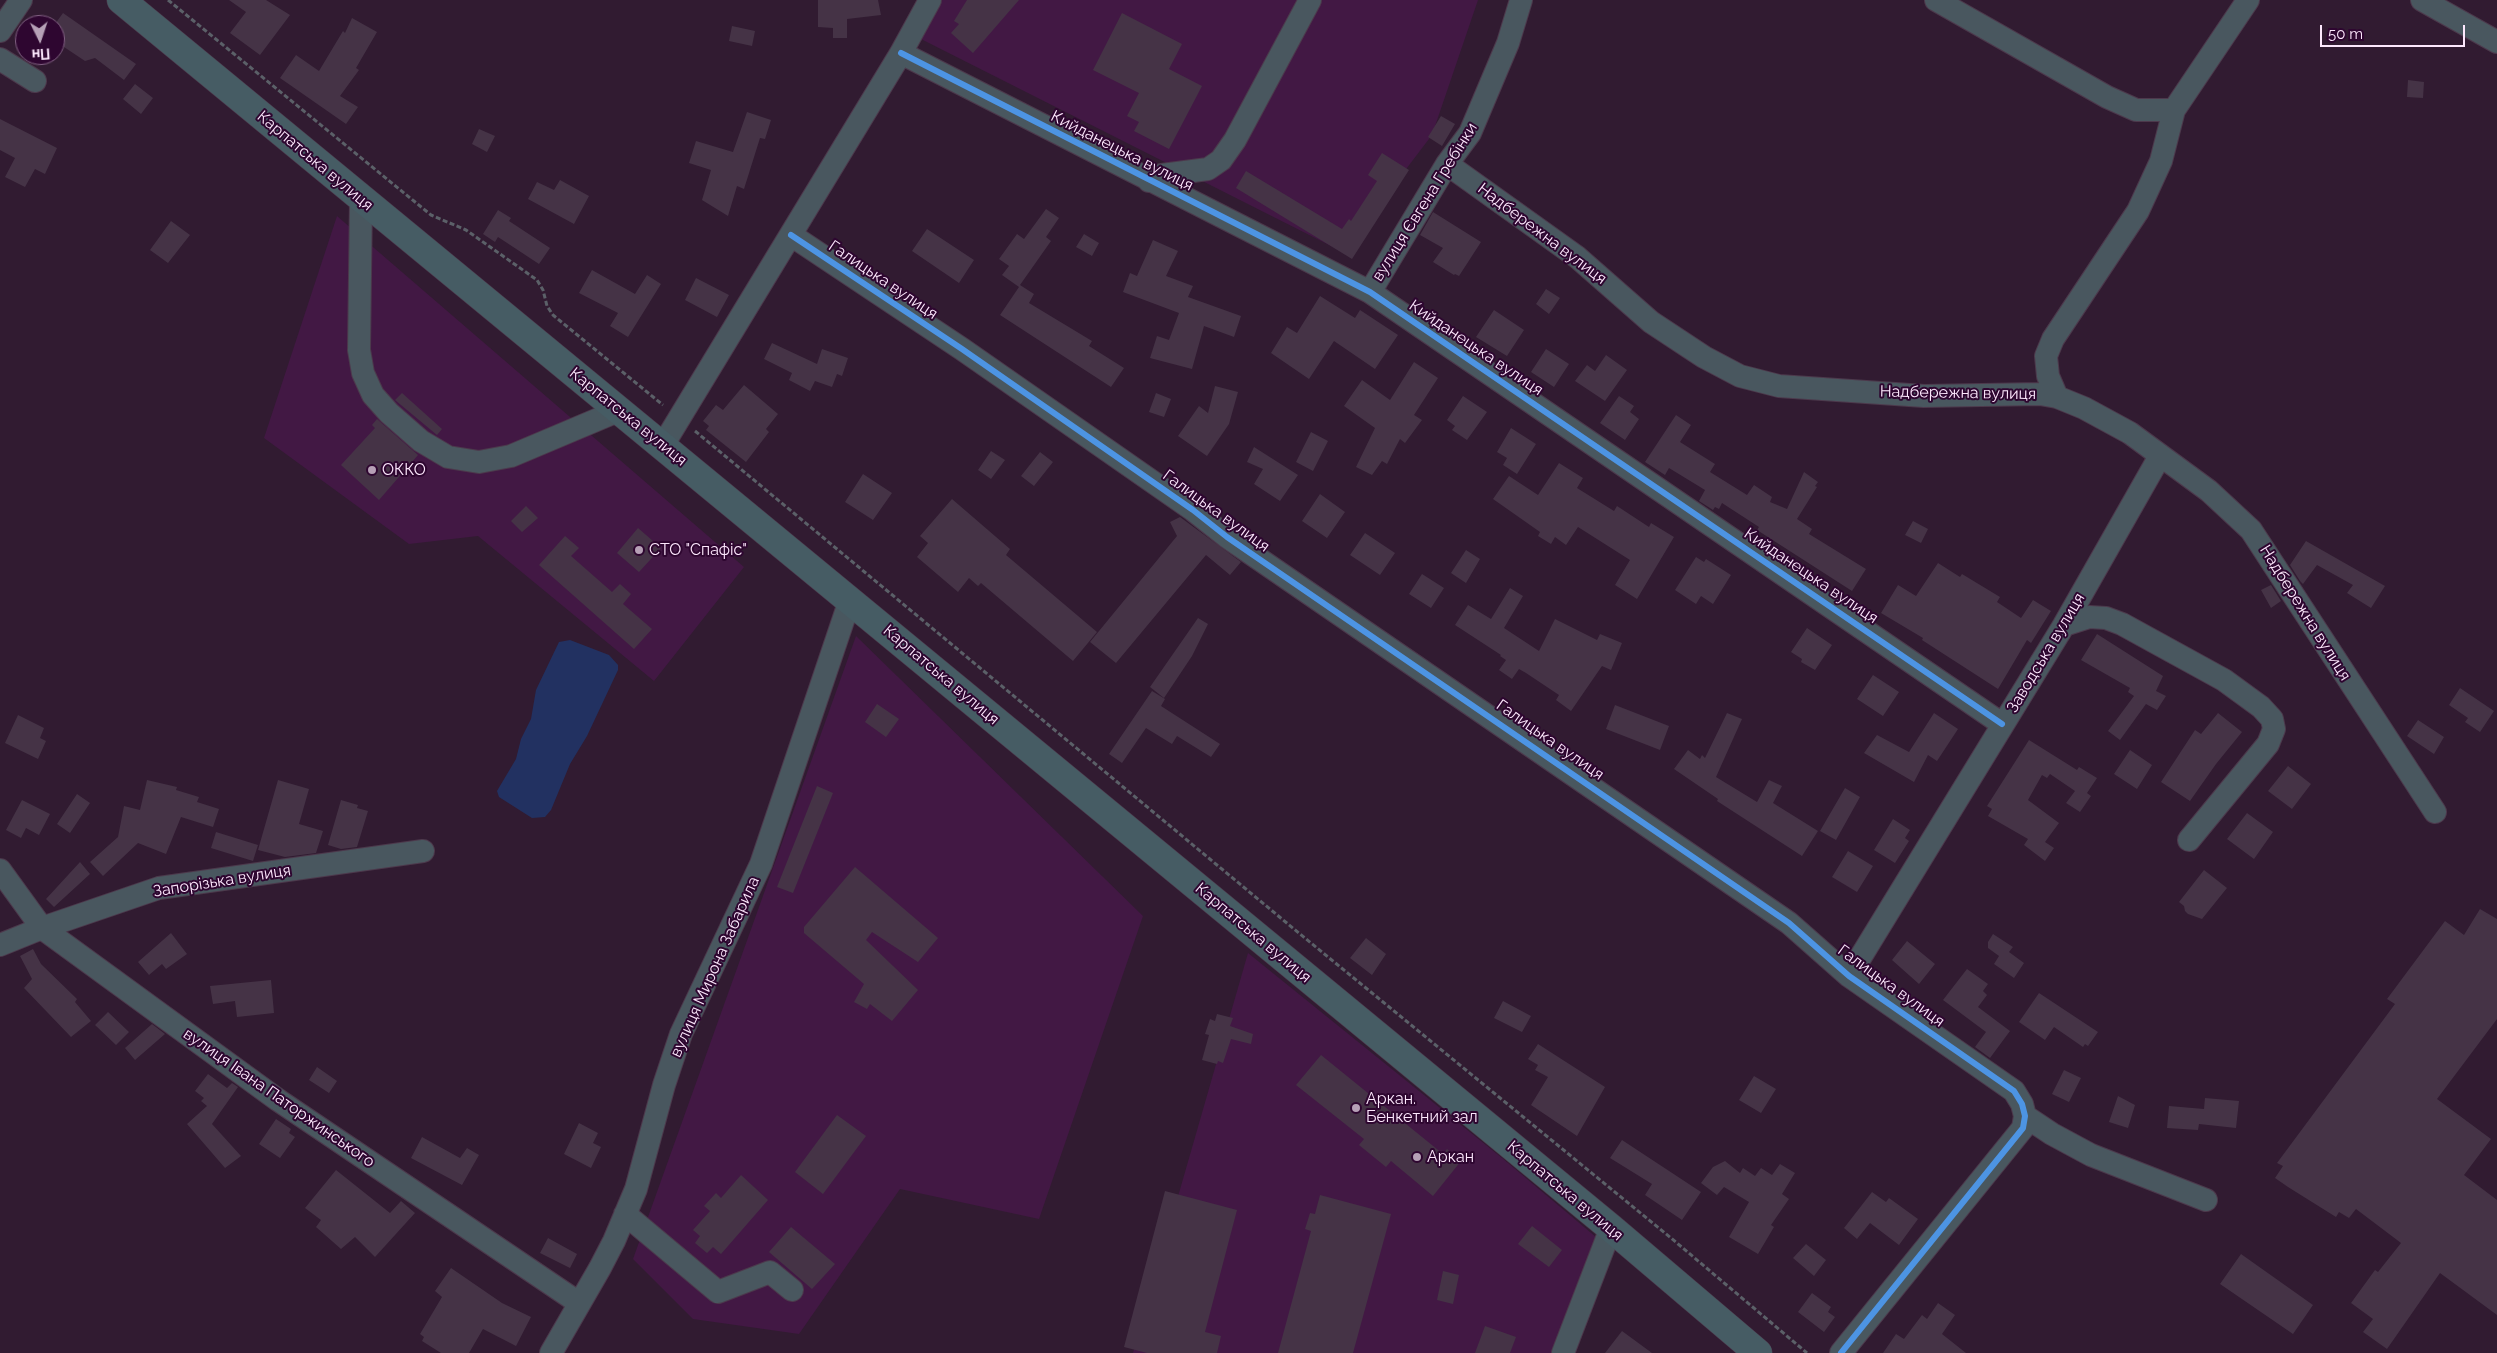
<!DOCTYPE html>
<html>
<head>
<meta charset="utf-8">
<style>
	body { margin:0 }
	#map { position:relative; width:2497px; height:1353px; overflow:hidden; background:#311b31; font-family:Raleway,sans-serif }
	canvas { display:block }
	.north { position:absolute; left:15px; top:15px; width:50px; height:50px; box-sizing:border-box; background:#2e0630; border:1px solid #816082; border-radius:50%; rotate:176deg; font-size:14px; font-weight:700; line-height:20px; text-align:center; color:#fde8fd }
	.north::after { content:''; display:block; margin:auto; width:18px; height:22px; background:#b6a0b6; clip-path:polygon(50% 0,100% 100%,50% 72%,0 100%) }
	.scale { position:absolute; left:2320px; top:25px; width:145px; height:22px; box-sizing:border-box; border:2px solid #fde8fd; border-top:0; padding-left:6px; font-size:15px; line-height:18px; white-space:nowrap; color:#fde8fd; -webkit-text-stroke:4px #2e0630; paint-order:stroke }
</style>
</head>
<body>
<div id="map">
<canvas width="2497" height="1353"></canvas>
<div class="north">Пн</div>
<div class="scale">50 m</div>
</div>
<script>
const ctx = document.querySelector('canvas').getContext('2d');
ctx.lineJoin = 'round';
function fill(path, color) {
  ctx.fillStyle = color;
  ctx.fill(path, 'evenodd');
}
function poly(rows) {
  const path = new Path2D();
  for (const r of rows) {
    path.moveTo(r[0], r[1]);
    for (let i = 2; i < r.length; i += 2) path.lineTo(r[i], r[i + 1]);
  }
  return path;
}
function strokePath(path, color, width, dash) {
  ctx.strokeStyle = color;
  ctx.lineWidth = width;
  ctx.lineCap = dash ? 'butt' : 'round';
  ctx.setLineDash(dash || []);
  ctx.stroke(path);
}
function label(font, color, halo, rows, align = 'center') {
  ctx.font = font + ' Raleway,sans-serif';
  ctx.lineWidth = 4;
  ctx.setLineDash([]);
  ctx.textBaseline = 'middle';
  ctx.strokeStyle = halo;
  ctx.fillStyle = color;
  for (const [text, x, y, turn = 0] of rows) {
    ctx.save();
    ctx.translate(x, y);
    ctx.rotate((+turn || 0) * Math.PI / 180);
    ctx.textAlign = isNaN(turn) ? turn : align;
    if (halo) ctx.strokeText(text, 0, 0);
    ctx.fillText(text, 0, 0);
    ctx.restore();
  }
}
const built = poly([
	[942,0,1478,0,1432,135,1343,252,919,38],
	[337,216,744,567,654,681,478,536,409,544,264,438],
	[856,636,1143,916,1039,1219,900,1189,799,1334,693,1319,633,1259],
	[1248,953,1502,1158,1603,1243,1560,1353,1133,1353]
]);
const water = poly([
	[570,640,609,655,618,665,618,670,587,736,570,764,551,810,545,817,532,818,499,797,497,791,516,759,521,739,531,719,536,690,559,642]
]);
const building = poly([
	[229,0,266,0,290,15,260,55,230,33,246,12],
	[818,0,878,0,881,15,847,19,847,38,833,38,833,28,818,27],
	[967,0,1019,0,973,53,951,33,959,24,954,21],
	[63,13,136,64,124,80,95,58,85,61,55,41,55,24],
	[1122,13,1182,44,1169,69,1202,86,1169,149,1134,131,1139,122,1127,116,1139,93,1093,70],
	[352,18,377,32,356,68,359,70,340,96,358,107,346,124,280,78,296,55,319,71,343,31,345,33],
	[732,26,755,31,752,46,729,41],
	[2408,80,2424,82,2423,98,2407,97],
	[135,84,153,98,141,114,123,99],
	[747,112,771,120,765,139,760,138,744,189,737,186,728,216,702,200,711,170,689,163,696,141,733,152],
	[1441,116,1455,124,1442,146,1428,137],
	[0,119,57,148,45,174,35,169,25,187,5,177,15,158,0,150],
	[479,129,495,136,487,152,472,144],
	[1382,153,1409,170,1352,259,1236,188,1246,171,1342,229,1349,219,1351,221,1377,181,1368,175],
	[560,180,589,196,574,224,528,199,537,182,554,190],
	[1046,209,1059,218,1046,237,1051,241,1020,285,1034,294,1029,303,1092,341,1089,346,1124,368,1111,387,1000,315,1019,287,1002,275,1009,266,999,259,1017,234,1024,239],
	[498,210,511,218,509,221,550,248,539,264,498,237,495,242,483,234],
	[1433,212,1481,242,1459,276,1455,274,1454,275,1433,262,1443,248,1420,235],
	[171,221,190,235,168,263,150,250],
	[927,229,974,260,959,283,912,251],
	[1084,234,1099,243,1092,256,1076,247],
	[1153,240,1178,251,1166,276,1193,286,1188,297,1241,316,1234,337,1204,326,1192,369,1150,358,1157,336,1169,340,1179,313,1123,292,1130,273,1137,276],
	[592,270,635,294,647,275,661,284,628,337,610,326,618,313,579,293],
	[696,278,729,295,717,317,685,300],
	[1546,289,1560,298,1549,314,1536,304],
	[1320,296,1355,318,1360,310,1398,335,1375,369,1334,341,1309,379,1271,353,1287,327,1297,333],
	[1494,310,1524,330,1507,356,1476,337],
	[772,343,817,364,822,349,848,358,842,376,837,374,832,387,815,381,810,391,789,380,792,373,764,359],
	[1546,349,1569,364,1554,387,1531,372],
	[1606,355,1627,370,1605,401,1575,381,1587,365,1595,371],
	[1414,362,1438,378,1414,415,1422,420,1405,443,1400,439,1387,464,1382,461,1372,475,1356,467,1375,428,1344,406,1362,380,1390,400],
	[744,385,778,414,766,429,769,432,746,462,706,430,709,426,703,421,716,405,723,410],
	[1215,386,1238,392,1229,424,1207,456,1178,436,1199,406,1208,413],
	[402,393,442,429,437,435,395,400],
	[1156,393,1171,399,1164,417,1149,412],
	[1463,396,1487,412,1467,440,1452,430,1455,426,1447,420],
	[1619,396,1634,406,1630,412,1639,419,1625,440,1600,423],
	[1676,415,1691,425,1680,442,1715,464,1710,472,1747,495,1754,485,1772,497,1770,502,1787,509,1804,472,1818,482,1815,486,1817,487,1797,519,1812,529,1809,534,1866,569,1852,591,1757,530,1759,527,1722,503,1719,509,1715,507,1713,510,1699,501,1705,490,1669,468,1665,475,1645,462],
	[377,419,418,455,379,500,341,465,375,428,372,425],
	[1511,428,1536,444,1517,474,1503,465,1507,458,1497,452],
	[1311,432,1328,441,1313,471,1296,462],
	[1254,447,1298,475,1280,501,1254,484,1263,469,1247,462],
	[991,451,1005,460,991,479,978,470],
	[1040,452,1053,462,1034,486,1021,476],
	[1559,463,1583,478,1577,488,1614,511,1617,506,1649,527,1651,523,1674,537,1637,599,1615,585,1630,560,1578,527,1566,545,1555,537,1551,544,1538,536,1540,532,1493,499,1509,476,1538,495],
	[863,474,892,493,873,520,845,502],
	[1320,494,1345,512,1327,538,1302,521],
	[952,499,1010,549,1006,555,1097,632,1073,661,981,583,978,586,969,578,958,592,917,557,928,543,920,536],
	[526,506,538,518,522,532,511,521],
	[1180,517,1241,562,1230,575,1206,555,1116,663,1090,642,1177,536,1170,522],
	[1913,521,1928,529,1921,543,1905,535],
	[638,528,661,548,639,572,617,553],
	[1365,533,1395,553,1380,575,1350,555],
	[565,536,579,548,571,556,612,592,620,584,631,594,623,604,652,629,634,649,539,565],
	[2306,541,2385,586,2371,608,2347,593,2353,585,2317,565,2303,584,2300,581,2290,565],
	[1466,550,1480,559,1466,583,1451,573],
	[1696,557,1704,562,1706,559,1731,575,1713,604,1701,596,1696,604,1675,590],
	[1938,563,1960,577,1962,574,2000,597,1997,602,2021,618,2033,600,2051,611,2031,643,2027,640,1998,689,1922,640,1923,638,1881,613,1898,585,1916,596],
	[1422,574,1444,588,1431,608,1409,594],
	[2271,585,2281,601,2271,608,2261,590],
	[1510,588,1523,596,1504,628,1539,651,1555,619,1597,640,1600,634,1622,643,1611,670,1602,666,1571,711,1556,700,1559,695,1526,673,1519,669,1512,679,1499,670,1506,660,1500,656,1501,655,1455,625,1468,605,1491,619],
	[1198,618,1208,624,1192,656,1164,698,1150,687],
	[1807,628,1832,645,1815,670,1801,662,1802,659,1791,652],
	[2097,634,2163,676,2156,691,2166,696,2157,710,2146,704,2120,740,2108,731,2134,696,2128,692,2130,688,2081,660],
	[1873,675,1899,692,1883,716,1857,699],
	[2460,688,2494,711,2480,732,2465,722,2468,718,2449,705],
	[1152,691,1165,699,1161,706,1220,744,1211,757,1177,736,1172,744,1146,728,1122,763,1109,754],
	[877,704,899,719,886,737,865,722],
	[1615,705,1669,726,1660,750,1606,729],
	[1727,713,1742,719,1716,777,1757,802,1769,780,1782,786,1773,803,1818,831,1802,856,1717,801,1718,799,1674,769,1688,750,1700,759,1702,755,1705,758],
	[1934,713,1958,729,1937,761,1928,755,1914,782,1864,753,1877,735,1909,752],
	[2218,713,2242,732,2216,764,2190,801,2161,782,2195,730,2201,734],
	[18,715,44,728,40,738,46,741,38,759,5,743],
	[2418,720,2444,737,2434,754,2407,736],
	[2029,740,2077,770,2079,767,2097,778,2087,793,2091,796,2080,812,2066,803,2075,791,2050,774,2047,778,2042,775,2028,800,2059,823,2045,842,2054,848,2045,861,2024,845,2028,839,1988,816,1992,809,1987,806],
	[2130,750,2152,765,2137,789,2114,774],
	[2288,766,2311,784,2292,809,2268,791],
	[147,780,177,787,176,790,199,797,197,802,219,809,213,827,181,817,166,854,138,843,103,876,90,862,118,837,124,806,140,810],
	[278,780,309,789,299,824,323,831,316,853,285,857,258,850],
	[817,786,833,793,793,893,777,887],
	[1845,788,1860,797,1836,840,1820,831],
	[77,794,90,803,70,833,57,824],
	[22,800,50,814,39,835,26,828,21,838,6,830],
	[341,800,358,805,357,808,368,811,357,847,341,849,328,845],
	[2247,813,2273,832,2254,859,2227,839],
	[1893,819,1910,830,1905,838,1909,841,1895,863,1874,850],
	[216,832,258,845,253,861,211,848],
	[1848,851,1873,866,1857,892,1832,877],
	[80,862,90,874,54,907,46,899],
	[855,867,938,938,918,962,872,932,866,940,918,990,892,1021,870,1004,867,1009,854,1002,864,984,804,933,804,927],
	[2204,870,2227,888,2202,919,2188,914,2185,911,2184,906,2179,902],
	[2480,909,2497,919,2497,1019,2437,1099,2491,1139,2464,1175,2497,1200,2497,1315,2440,1273,2387,1349,2363,1332,2373,1319,2351,1303,2375,1270,2378,1272,2401,1243,2356,1209,2349,1218,2339,1212,2336,1217,2288,1187,2275,1178,2283,1166,2277,1163,2395,1004,2387,999,2445,921,2464,935],
	[171,933,187,954,166,969,162,964,149,975,138,962],
	[1993,934,2013,947,2009,952,2024,963,2014,978,1994,964,1999,956,1988,948,1988,942],
	[1366,938,1386,954,1372,975,1350,958],
	[1907,941,1935,964,1919,984,1892,960],
	[33,949,41,964,77,999,75,1002,91,1021,71,1037,24,988,32,979,20,956],
	[1967,969,1988,984,1983,991,1987,995,1978,1007,2010,1031,1990,1058,1975,1047,1986,1032,1943,1000],
	[271,980,274,1013,237,1017,235,1001,213,1004,210,986],
	[2039,993,2098,1032,2088,1046,2085,1044,2083,1047,2054,1027,2045,1040,2019,1022],
	[1503,1001,1531,1016,1522,1032,1494,1018],
	[108,1012,129,1032,116,1045,95,1025],
	[1217,1014,1233,1018,1230,1026,1253,1034,1251,1044,1231,1039,1223,1063,1218,1061,1217,1064,1202,1060,1209,1035,1205,1034,1210,1019,1215,1021],
	[152,1024,165,1034,135,1060,125,1048],
	[1538,1044,1605,1087,1577,1136,1531,1105,1548,1077,1535,1070,1538,1065,1528,1059],
	[1321,1055,1443,1154,1447,1149,1461,1161,1433,1196,1391,1161,1386,1167,1359,1145,1364,1139,1296,1085],
	[317,1067,337,1081,329,1093,309,1080],
	[2064,1070,2081,1078,2069,1102,2052,1094],
	[208,1074,227,1088,232,1083,238,1087,212,1124,241,1156,225,1168,187,1124,207,1106,201,1101,204,1098,195,1091],
	[1754,1076,1776,1089,1761,1113,1739,1100],
	[2118,1096,2135,1105,2128,1128,2109,1122],
	[2205,1098,2239,1101,2236,1128,2199,1124,2198,1130,2167,1128,2169,1106,2204,1109],
	[837,1115,866,1136,823,1194,795,1172],
	[276,1119,291,1129,289,1133,295,1137,280,1158,259,1144],
	[579,1123,598,1133,593,1143,601,1147,591,1168,564,1154],
	[422,1137,460,1158,467,1148,479,1155,462,1185,411,1158],
	[1622,1140,1701,1192,1682,1220,1645,1195,1652,1184,1610,1158],
	[1725,1161,1740,1173,1743,1168,1755,1176,1761,1168,1772,1175,1780,1164,1795,1173,1782,1194,1789,1199,1771,1225,1774,1227,1758,1254,1729,1237,1749,1202,1724,1187,1717,1195,1701,1183,1713,1167],
	[336,1170,390,1213,401,1201,415,1213,375,1257,355,1237,341,1249,316,1227,321,1220,305,1208],
	[741,1175,768,1200,721,1254,713,1247,707,1253,695,1243,700,1236,693,1230,710,1211,704,1206,716,1193,721,1198],
	[1165,1191,1237,1210,1205,1332,1221,1336,1217,1353,1147,1353,1124,1347],
	[1872,1192,1886,1202,1889,1198,1918,1219,1899,1245,1870,1223,1857,1239,1844,1228],
	[1320,1195,1391,1214,1353,1353,1278,1353,1311,1231,1305,1229,1310,1213,1315,1214],
	[1532,1226,1562,1250,1549,1267,1518,1244],
	[791,1227,835,1264,812,1289,769,1252],
	[548,1238,577,1254,570,1268,540,1253],
	[1806,1244,1826,1260,1814,1276,1793,1258],
	[2241,1254,2313,1305,2293,1334,2220,1284],
	[451,1268,502,1303,531,1317,516,1346,483,1329,469,1353,441,1353,422,1341,424,1337,420,1334,442,1297,435,1291],
	[1443,1271,1459,1275,1453,1304,1437,1300],
	[1812,1293,1831,1307,1828,1312,1835,1317,1824,1332,1798,1312],
	[1938,1303,1955,1315,1942,1334,1966,1353,1883,1353,1896,1334,1904,1339,1922,1315,1927,1319],
	[1485,1326,1516,1337,1510,1353,1475,1353],
	[1622,1331,1652,1353,1605,1353]
]);
const path = poly([
	[168,0,431,215,466,230,537,280,543,290,547,306,553,315,663,405],
	[695,431,1300,934,1671,1238,1807,1353]
]);
const minor = poly([
	[1936,0,2107,97,2136,110,2174,110],
	[2422,0,2497,42],
	[0,31,21,0],
	[901,53,1370,292,2002,724],
	[0,59,35,81],
	[1447,164,1577,257,1651,322,1704,357,1740,376,1779,386,1924,396,2040,394,2057,397,2084,408,2130,433,2209,491,2251,530,2435,812],
	[1149,181,1162,175,1208,169,1221,160,1235,140,1310,0],
	[361,200,359,350,363,373,373,395,389,413,421,441,448,457,479,462,511,456,620,410],
	[791,235,962,349,1193,510,1227,537,1789,923,1849,976,2014,1091,2022,1104,2025,1116,2023,1128,1841,1353],
	[1370,292,1447,164,1470,133,1508,43,1521,0],
	[2057,397,2048,376,2046,356,2053,339,2138,211,2161,161,2174,110,2248,0],
	[663,445,901,53,930,0],
	[2064,625,2089,617,2106,618,2122,624,2224,680,2261,707,2272,719,2274,729,2268,744,2189,840],
	[0,870,42,928,278,1100,579,1303],
	[0,945,42,928,159,888,423,851],
	[1849,976,2064,625,2160,456],
	[2025,1116,2052,1134,2091,1155,2206,1200],
	[625,1214,718,1292,770,1272,792,1290],
	[551,1353,600,1268,614,1241,636,1189,664,1085,681,1034,761,864,850,600],
	[1563,1353,1611,1228]
]);
const major = poly([
	[121,0,1611,1228,1758,1353]
]);
const cycleway = poly([
	[901,53,1370,292,2002,724],
	[791,235,962,349,1193,510,1227,537,1789,923,1849,976,2014,1091,2022,1104,2025,1116,2023,1128,1841,1353]
]);
const markers = [
	[372,470,5,"#b6a0b6"],
	[639,550,5,"#b6a0b6"],
	[1356,1108,5,"#b6a0b6"],
	[1417,1157,5,"#b6a0b6"]
];
const streetNames = [
	["Кийданецька вулиця",1122,151,27],
	["Карпатська вулиця",315,161,40],
	["вулиця Євгена Гребінки",1425,202,-58],
	["Надбережна вулиця",1542,234,37],
	["Галицька вулиця",883,280,34],
	["Кийданецька вулиця",1476,348,34],
	["Надбережна вулиця",1958,393,1],
	["Карпатська вулиця",628,417,39],
	["Галицька вулиця",1216,511,36],
	["Кийданецька вулиця",1811,576,34],
	["Надбережна вулиця",2305,613,58],
	["Заводська вулиця",2046,653,-59],
	["Карпатська вулиця",941,675,40],
	["Галицька вулиця",1550,740,35],
	["Запорізька вулиця",222,881,-9],
	["Карпатська вулиця",1253,933,40],
	["вулиця Мирона Забарила",715,967,-66],
	["Галицька вулиця",1891,986,36],
	["вулиця Івана Паторжинського",279,1098,35],
	["Карпатська вулиця",1565,1191,40]
];
const poiNames = [
	["ОККО",382,470],
	["СТО \"Спафіс\"",649,550],
	["Аркан.",1366,1099],
	["Бенкетний зал",1366,1117],
	["Аркан",1427,1157]
];
fill(built, '#421844');
fill(water, '#223161');
fill(building, '#453346');
strokePath(minor, '#4c394c', 24);
strokePath(major, '#4c394c', 29);
strokePath(path, '#5b6068', 3, [5, 2.5]);
strokePath(minor, '#49575f', 22);
strokePath(major, '#465c64', 28);
strokePath(cycleway, '#4d94e3', 6);
for (const [x, y, r, color] of markers) {
  const dot = new Path2D();
  dot.arc(x, y, r, 0, 2 * Math.PI);
  ctx.fillStyle = color;
  ctx.fill(dot);
  strokePath(dot, '#2e0630', 2);
}
label('16px', '#fde8fd', '#2e0630', streetNames);
label('16px', '#fde8fd', '#2e0630', poiNames, 'left');
</script>
</body>
</html>
